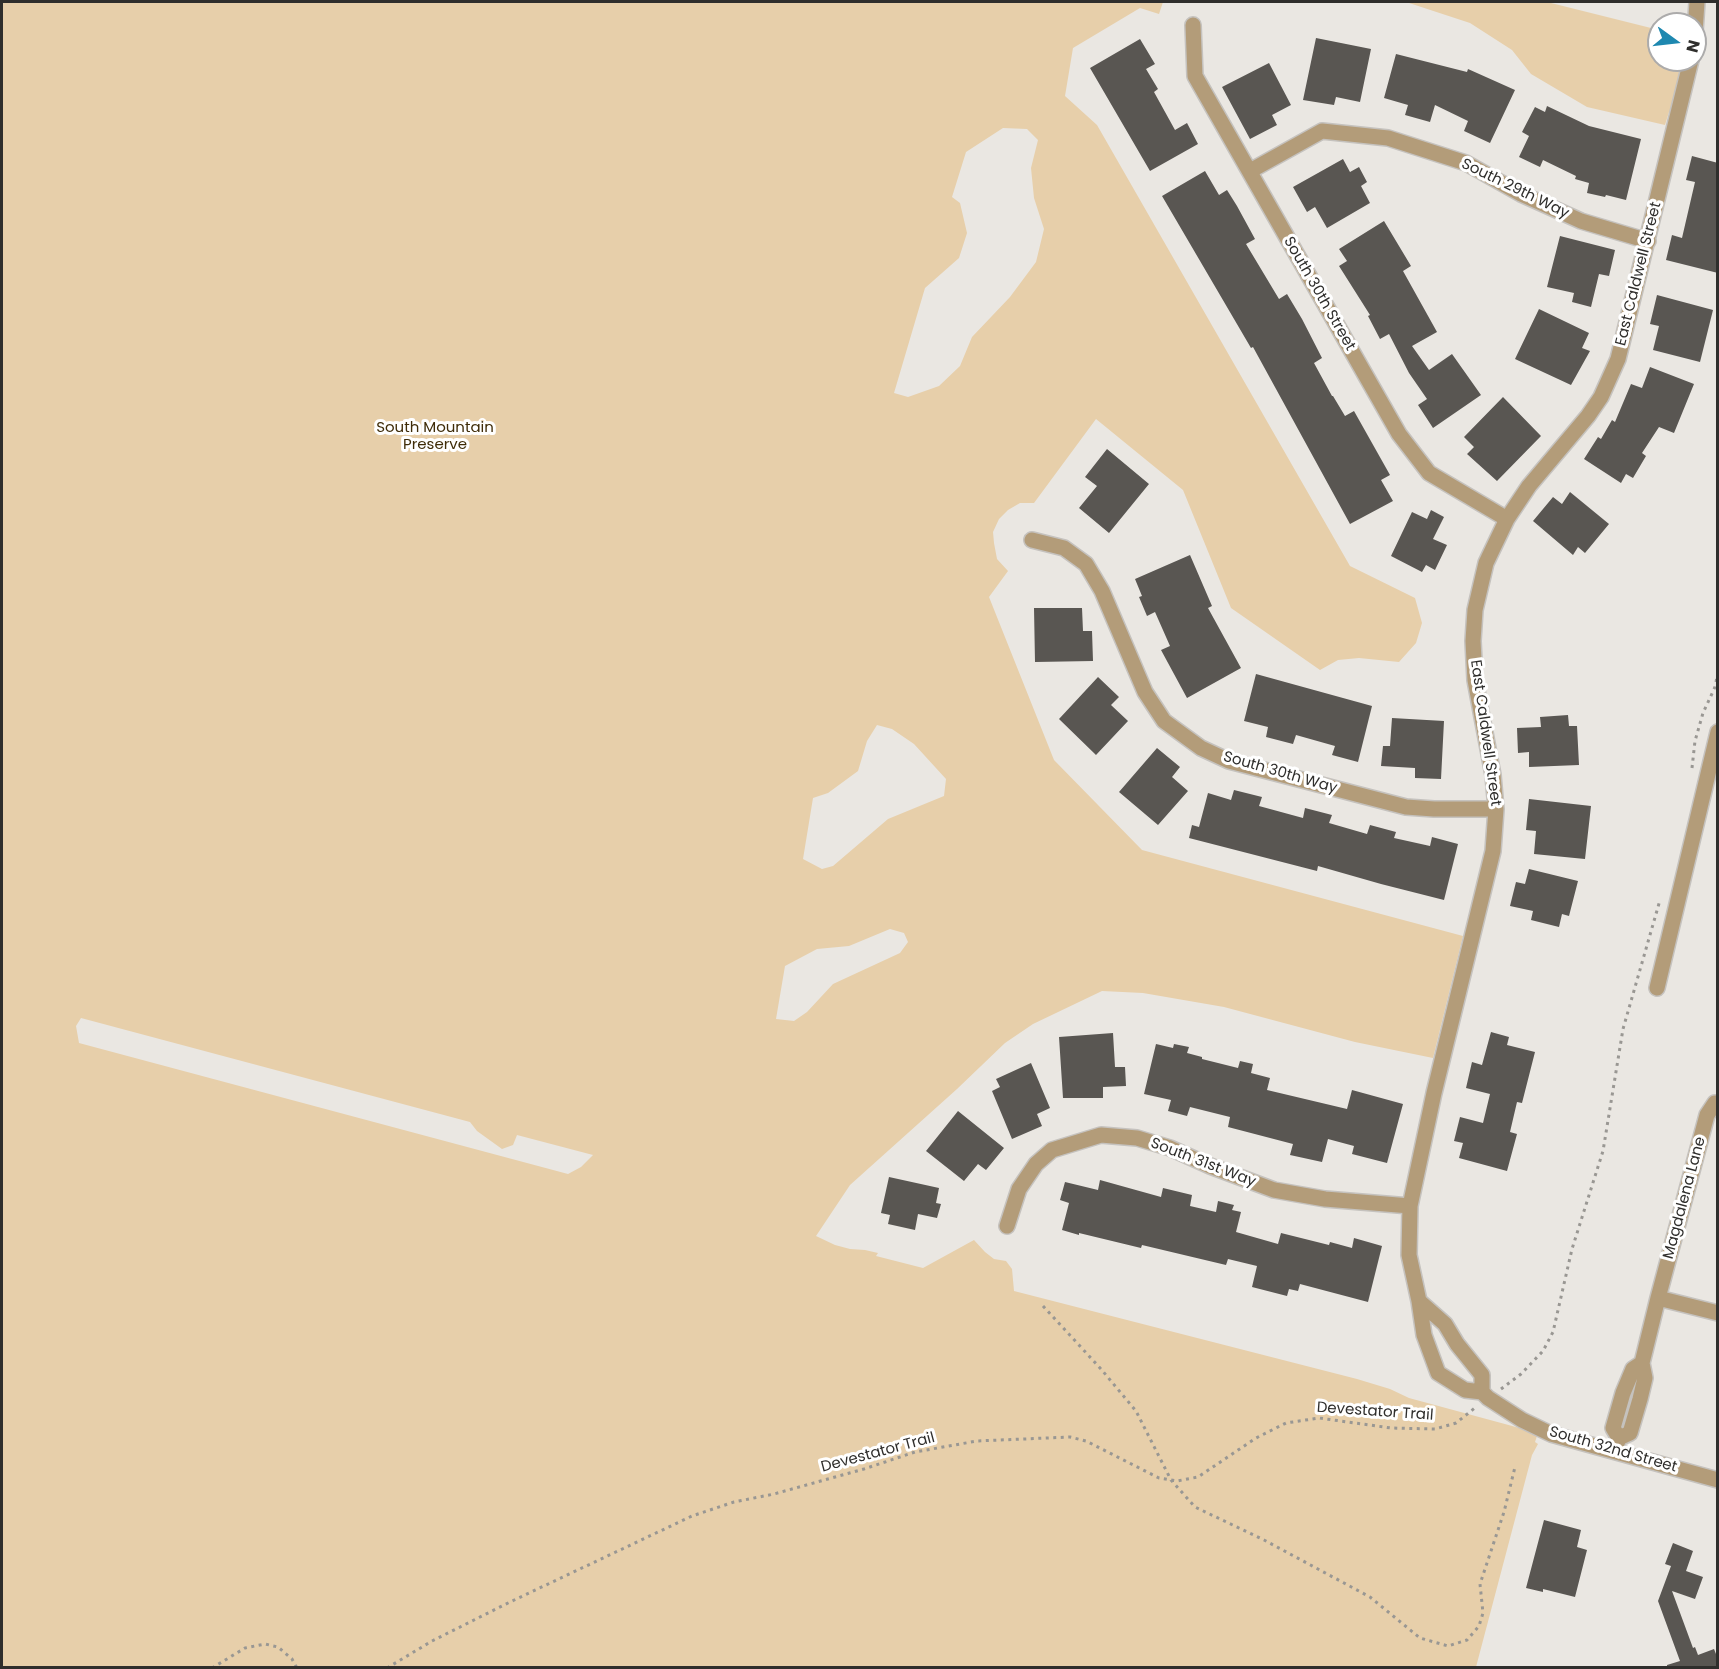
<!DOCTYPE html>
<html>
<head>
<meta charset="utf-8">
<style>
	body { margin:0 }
	#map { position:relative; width:1719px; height:1669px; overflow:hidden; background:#eae7e2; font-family:Poppins,sans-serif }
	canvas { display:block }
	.frame { position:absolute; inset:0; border:3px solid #2f2e2c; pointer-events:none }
	.north { position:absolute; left:1647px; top:12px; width:60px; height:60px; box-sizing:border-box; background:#fff; border:2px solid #acabab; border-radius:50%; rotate:105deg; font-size:16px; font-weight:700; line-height:24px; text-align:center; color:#2f2e2c }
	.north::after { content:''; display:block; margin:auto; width:21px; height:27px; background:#1e88b0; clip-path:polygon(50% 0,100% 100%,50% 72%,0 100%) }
</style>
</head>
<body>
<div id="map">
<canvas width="1719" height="1669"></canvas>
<div class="frame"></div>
<div class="north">N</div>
</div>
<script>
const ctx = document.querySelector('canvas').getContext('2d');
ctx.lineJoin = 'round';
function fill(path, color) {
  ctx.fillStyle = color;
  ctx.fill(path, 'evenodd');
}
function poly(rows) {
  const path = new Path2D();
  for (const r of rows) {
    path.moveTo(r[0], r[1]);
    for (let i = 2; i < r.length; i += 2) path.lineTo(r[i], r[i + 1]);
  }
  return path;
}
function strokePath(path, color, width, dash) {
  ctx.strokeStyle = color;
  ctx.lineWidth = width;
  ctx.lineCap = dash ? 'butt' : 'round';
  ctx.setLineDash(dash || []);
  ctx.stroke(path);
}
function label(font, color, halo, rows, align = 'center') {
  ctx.font = font + ' Poppins,sans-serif';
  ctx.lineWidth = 6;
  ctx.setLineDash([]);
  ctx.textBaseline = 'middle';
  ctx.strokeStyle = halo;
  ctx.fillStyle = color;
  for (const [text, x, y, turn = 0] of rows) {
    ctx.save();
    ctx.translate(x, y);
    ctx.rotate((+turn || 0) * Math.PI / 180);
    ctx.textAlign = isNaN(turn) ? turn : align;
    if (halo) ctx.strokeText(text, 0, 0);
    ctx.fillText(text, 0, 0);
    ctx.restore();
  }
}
const green = poly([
	[2,2,1163,2,1159,14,1140,8,1073,48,1065,96,1097,125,1350,566,1415,598,1422,623,1416,643,1399,662,1359,658,1338,660,1320,670,1231,608,1183,490,1096,419,1034,503,1020,503,1008,510,999,519,993,532,994,543,997,559,1008,571,989,597,1054,760,1142,850,1463,936,1433,1058,1355,1042,1224,1007,1143,993,1102,991,1033,1024,1005,1043,957,1089,850,1185,816,1236,835,1245,850,1249,865,1250,878,1253,876,1256,923,1268,974,1240,985,1252,994,1259,1006,1261,1012,1269,1014,1291,1357,1379,1390,1389,1409,1398,1538,1433,1535,1442,1538,1444,1532,1455,1476,1667,2,1668],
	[1003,128,1027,129,1038,140,1031,168,1034,198,1044,229,1036,262,1010,297,972,337,960,366,939,386,908,397,894,393,925,288,959,258,967,233,960,203,952,197,966,152],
	[877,725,892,729,914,744,946,779,944,796,888,819,833,866,822,869,803,859,813,798,828,793,858,771,867,741],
	[890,929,904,933,908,942,900,953,833,984,807,1012,794,1021,776,1019,785,966,817,949,849,946],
	[81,1018,470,1122,477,1131,502,1149,513,1145,517,1135,593,1155,581,1167,568,1174,79,1043,76,1026],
	[1406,2,1547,2,1659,30,1659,60,1680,60,1679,76,1680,80,1673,108,1669,112,1665,125,1587,107,1531,74,1512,50,1470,23]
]);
const building = poly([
	[1316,38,1371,49,1360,102,1336,97,1334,105,1303,100],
	[1140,39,1155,64,1146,69,1158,89,1154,92,1175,130,1187,123,1198,144,1150,171,1090,68],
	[1396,54,1467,72,1468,69,1515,90,1490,143,1464,131,1468,121,1435,105,1430,122,1405,115,1408,105,1384,98],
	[1269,63,1291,105,1272,115,1277,125,1250,139,1222,87],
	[1547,106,1589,126,1641,139,1626,200,1606,195,1605,197,1587,193,1589,183,1575,179,1576,176,1543,160,1540,167,1519,157,1529,136,1522,132,1535,107,1545,112],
	[1692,156,1718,163,1718,273,1666,260,1672,235,1682,238,1695,182,1686,180],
	[1343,159,1350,172,1359,167,1367,182,1361,186,1370,203,1327,228,1315,207,1307,212,1293,187],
	[1205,171,1219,195,1227,190,1237,206,1255,239,1246,244,1279,299,1287,294,1302,319,1322,358,1314,363,1332,396,1333,396,1345,416,1354,411,1390,475,1381,480,1393,501,1350,524,1253,347,1251,348,1162,196],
	[1384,221,1411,266,1403,271,1437,332,1412,346,1429,370,1452,354,1481,395,1433,428,1418,405,1427,399,1409,373,1389,334,1380,339,1368,316,1370,315,1339,266,1347,261,1339,249],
	[1560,236,1615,250,1609,276,1599,274,1591,307,1572,302,1574,293,1547,287],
	[1657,295,1713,310,1700,362,1653,350,1659,326,1650,324],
	[1539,309,1589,333,1582,348,1590,351,1571,385,1515,359],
	[1650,367,1694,384,1674,433,1659,427,1642,453,1646,456,1633,478,1626,474,1621,483,1584,459,1598,437,1601,439,1612,420,1615,422,1631,384,1642,388],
	[1503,397,1541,436,1497,481,1467,454,1474,447,1464,437],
	[1107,449,1149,484,1109,533,1079,508,1097,486,1085,477],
	[1570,492,1609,524,1585,553,1578,547,1573,555,1533,521,1553,497,1562,504],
	[1431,510,1444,517,1433,539,1447,545,1435,570,1426,565,1422,572,1391,556,1412,512,1427,519],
	[1190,555,1212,606,1208,608,1241,668,1187,698,1161,650,1170,646,1155,612,1147,616,1139,597,1142,596,1135,579],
	[1034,608,1082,608,1083,631,1092,631,1093,661,1035,662],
	[1256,674,1372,706,1358,762,1332,755,1335,746,1296,735,1293,744,1266,737,1268,727,1244,721],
	[1098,677,1119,697,1111,705,1128,721,1096,755,1059,719],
	[1568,715,1569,726,1577,726,1579,765,1529,767,1529,752,1518,753,1517,728,1541,727,1540,717],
	[1392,718,1444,721,1441,779,1415,778,1415,768,1381,766,1383,746,1390,746],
	[1157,748,1180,767,1172,777,1188,791,1158,825,1119,792],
	[1234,790,1262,797,1259,806,1303,818,1305,808,1332,815,1329,823,1367,834,1370,825,1396,832,1394,838,1430,846,1432,837,1458,844,1444,900,1381,884,1318,866,1317,871,1189,838,1192,825,1199,827,1208,793,1231,800],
	[1529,799,1591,806,1585,859,1534,854,1536,831,1526,830],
	[1529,869,1578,881,1569,916,1562,914,1559,927,1531,920,1533,911,1510,906,1516,882,1525,884],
	[1491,1032,1509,1037,1507,1045,1535,1052,1522,1103,1517,1102,1510,1132,1517,1134,1507,1171,1459,1158,1463,1143,1454,1141,1460,1117,1483,1123,1490,1094,1466,1088,1472,1062,1482,1065],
	[1113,1033,1115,1067,1125,1067,1126,1086,1103,1087,1103,1098,1063,1098,1059,1037],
	[1156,1044,1173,1048,1174,1044,1189,1047,1187,1053,1202,1057,1202,1059,1238,1068,1240,1061,1253,1064,1251,1073,1270,1078,1267,1090,1347,1109,1352,1090,1403,1104,1387,1163,1352,1154,1354,1146,1328,1139,1322,1162,1290,1155,1293,1144,1228,1127,1230,1117,1190,1107,1187,1116,1168,1111,1171,1100,1144,1094],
	[1031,1063,1050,1108,1037,1114,1042,1126,1012,1139,992,1091,1000,1087,996,1079],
	[958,1111,1004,1148,986,1170,978,1164,964,1181,926,1151],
	[889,1177,939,1188,936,1203,941,1204,937,1218,918,1214,915,1230,888,1224,890,1215,881,1213],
	[1100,1180,1161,1197,1163,1188,1192,1195,1190,1206,1216,1212,1218,1201,1234,1205,1232,1210,1241,1212,1236,1232,1278,1244,1281,1233,1329,1245,1330,1242,1352,1248,1354,1238,1382,1246,1368,1302,1300,1284,1298,1291,1289,1289,1287,1296,1252,1287,1257,1266,1228,1259,1226,1265,1142,1245,1141,1248,1079,1233,1079,1235,1062,1230,1069,1203,1060,1200,1065,1182,1098,1190],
	[1544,1520,1581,1530,1577,1547,1587,1550,1575,1597,1543,1589,1543,1592,1526,1588],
	[1673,1543,1693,1551,1686,1571,1703,1577,1695,1599,1672,1591,1693,1648,1695,1647,1698,1655,1714,1649,1718,1659,1718,1668,1667,1668,1667,1665,1680,1661,1658,1601,1671,1566,1665,1564]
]);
const path = poly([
	[1692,768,1695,741,1703,713,1715,687,1718,672],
	[1043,1306,1101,1369,1136,1411,1171,1480,1195,1507,1264,1540,1370,1597,1420,1638,1448,1646,1467,1640,1479,1626,1483,1613,1480,1584,1504,1512,1515,1467],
	[1501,1389,1521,1374,1543,1351,1553,1332,1572,1249,1603,1151,1623,1029,1660,900],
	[212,1668,245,1648,265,1644,278,1647,292,1659,297,1668],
	[387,1668,432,1641,510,1602,692,1516,734,1502,774,1494,864,1469,915,1452,977,1441,1070,1437,1086,1441,1159,1478,1177,1481,1198,1477,1256,1438,1286,1423,1319,1418,1391,1428,1435,1429,1456,1423,1476,1407]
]);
const minor = poly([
	[1193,25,1195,76,1399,434,1429,473,1507,519],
	[1695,32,1697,2],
	[1250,171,1322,131,1388,138,1466,163,1521,194,1581,221,1648,241],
	[1032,540,1064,548,1086,564,1102,591,1145,692,1164,721,1201,748,1229,761,1406,807,1434,809,1496,809],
	[1657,988,1718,732],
	[1007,1226,1019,1189,1036,1164,1052,1150,1101,1135,1137,1138,1170,1148,1210,1166,1274,1190,1325,1199,1410,1206],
	[1658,1298,1718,1313],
	[1419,1301,1445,1324,1457,1344,1482,1375,1482,1392],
	[1482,1392,1465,1390,1438,1373,1424,1335,1419,1301,1409,1255,1410,1206,1434,1093,1493,851,1496,809,1493,775,1475,680,1473,641,1475,610,1486,563,1507,519,1529,486,1588,416,1601,397,1618,359,1691,60],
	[1482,1392,1488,1398,1522,1420,1551,1434,1718,1480],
	[1619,1438,1630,1433,1640,1399,1645,1378,1642,1363,1658,1298,1707,1115,1715,1103,1718,1103],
	[1616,1446,1619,1438,1613,1428,1623,1393,1633,1369,1642,1363]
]);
const streetNames = [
	["South 29th Way",1515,189,26],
	["East Caldwell Street",1639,274,-76],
	["South 30th Street",1319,294,60],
	["East Caldwell Street",1485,733,82],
	["South 30th Way",1280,773,16],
	["South 31st Way",1203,1163,21],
	["Magdalena Lane",1685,1198,-75],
	["Devestator Trail",1375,1412,4],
	["South 32nd Street",1613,1450,16],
	["Devestator Trail",878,1453,-15]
];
const parkNames = [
	["South Mountain",435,428],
	["Preserve",435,445]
];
fill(green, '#e7cfaa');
fill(building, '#595652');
strokePath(minor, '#c5c2be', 18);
strokePath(path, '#999793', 3, [3, 4.5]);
strokePath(minor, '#b39c79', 15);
label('15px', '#2f2e2c', '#fff', streetNames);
label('15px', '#3f2c08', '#fff', parkNames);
</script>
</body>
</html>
